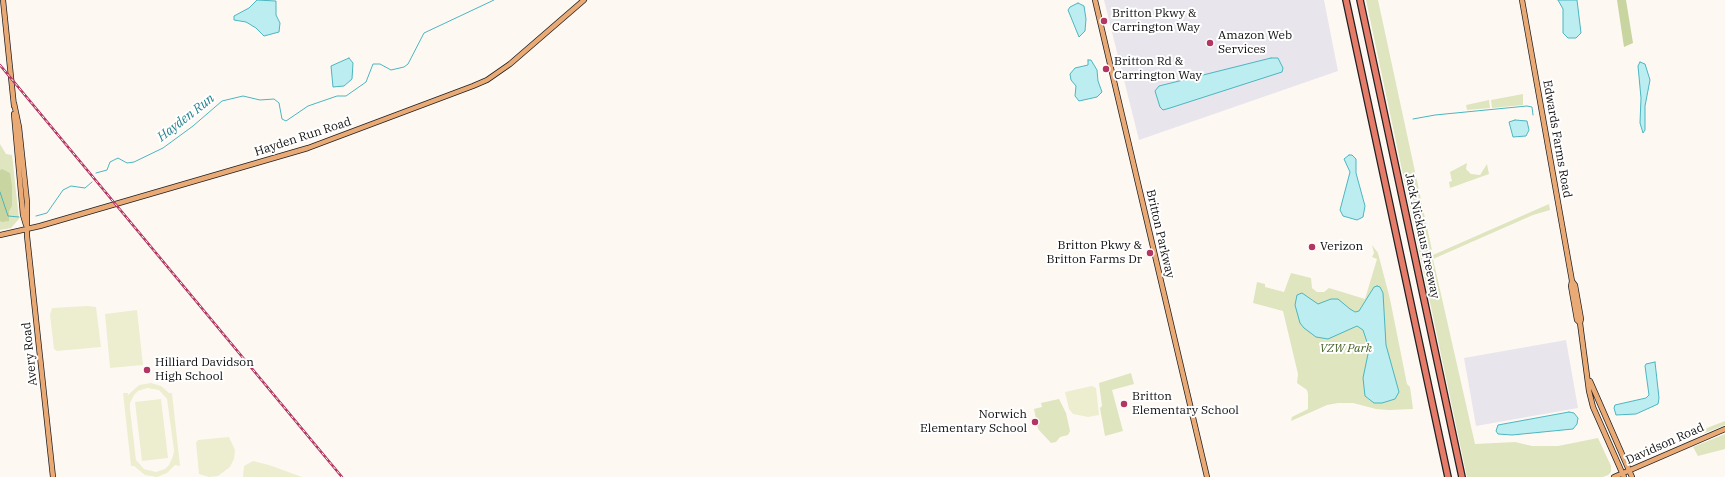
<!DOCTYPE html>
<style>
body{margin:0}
canvas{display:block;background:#fef8f3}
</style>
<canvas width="1725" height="477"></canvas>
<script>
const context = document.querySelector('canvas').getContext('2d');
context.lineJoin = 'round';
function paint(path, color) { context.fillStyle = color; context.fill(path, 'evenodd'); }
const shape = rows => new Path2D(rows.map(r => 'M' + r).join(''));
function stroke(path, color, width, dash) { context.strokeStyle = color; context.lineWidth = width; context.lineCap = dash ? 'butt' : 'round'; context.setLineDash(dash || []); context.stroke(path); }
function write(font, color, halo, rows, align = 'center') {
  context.font = font + ' "IBM Plex Serif",serif'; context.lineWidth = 4; context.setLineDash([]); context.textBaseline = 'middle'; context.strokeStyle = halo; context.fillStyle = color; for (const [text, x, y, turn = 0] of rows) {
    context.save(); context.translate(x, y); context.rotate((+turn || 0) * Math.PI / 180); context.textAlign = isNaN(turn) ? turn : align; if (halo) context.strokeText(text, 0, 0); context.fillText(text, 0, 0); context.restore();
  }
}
const industrial = shape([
 [1104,0,1324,0,1338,71,1139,140],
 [1566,340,1578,408,1476,426,1464,358]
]);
const green = shape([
 [1366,0,1378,0,1433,255,1549,204,1550,210,1533,215,1433,259,1475,444,1515,442,1532,446,1558,446,1598,438,1611,466,1611,472,1608,475,1603,477,1467,477],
 [1523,94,1523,105,1492,108,1491,100],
 [1489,100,1490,108,1467,110,1466,105],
 [0,144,6,154,12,155,19,219,11,228,0,230],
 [1467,163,1466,169,1471,174,1480,175,1487,164,1489,174,1450,188,1449,182,1452,181,1450,172],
 [1372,245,1378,253,1390,299,1407,384,1410,387,1413,409,1389,410,1376,409,1353,403,1338,403,1327,405,1291,421,1292,417,1308,409,1308,394,1307,390,1297,383,1298,374,1283,311,1253,303,1257,282,1265,284,1265,287,1284,292,1291,273,1311,278,1312,288,1317,292,1324,292,1329,288,1365,299,1377,259,1372,257,1374,253],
 [1131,373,1134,384,1112,390,1123,431,1105,436,1100,408,1102,406,1099,383],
 [1059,399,1066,413,1070,431,1068,435,1060,437,1056,442,1051,443,1038,429,1034,409,1042,407,1041,403],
 [1725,421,1725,425,1705,433,1700,433,1699,431],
 [1725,434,1725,449,1698,456,1693,447]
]);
const forest = shape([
 [1617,0,1626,0,1633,43,1624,47],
 [2,169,10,173,12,186,12,206,9,211,9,221,2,222,0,221,0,170]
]);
const pitch = shape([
 [87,306,96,307,101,347,57,351,54,349,50,315,52,308],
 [137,310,143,365,110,368,105,314],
 [151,383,161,386,169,393,172,393,180,466,175,465,167,473,157,477,145,475,134,466,131,466,123,393,128,393,128,395,139,385],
 [147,388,159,390,167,399,174,450,173,456,169,465,165,469,156,472,144,469,136,460,130,409,130,403,134,395,138,391],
 [1092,386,1096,388,1099,415,1088,417,1073,414,1069,409,1065,392],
 [161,399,168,458,142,461,135,402],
 [229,437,235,450,234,459,230,467,218,476,209,477,199,474,196,443,198,440],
 [253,461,269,465,302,477,243,477,244,466]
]);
const water = shape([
 [257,0,276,1,276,15,280,23,279,32,264,36,256,28,246,22,234,20,234,16,249,8,257,0],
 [1558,0,1577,0,1581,33,1576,38,1568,38,1563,33,1563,9,1558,0],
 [1078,3,1084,6,1086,19,1085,31,1079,37,1068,10,1070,7,1078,3],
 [349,58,353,63,352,79,344,86,333,87,331,66,349,58],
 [1271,58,1278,58,1283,68,1282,72,1170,108,1163,110,1160,107,1155,91,1159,86,1271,58],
 [1088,60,1091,60,1097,70,1098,81,1102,92,1097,97,1079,101,1075,96,1076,86,1071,80,1070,74,1075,68,1088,65,1088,60],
 [1640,62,1645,64,1650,80,1645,106,1645,130,1643,133,1640,123,1641,98,1638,66,1640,62],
 [1515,120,1527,121,1529,130,1526,136,1513,137,1509,122,1515,120],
 [1349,155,1352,155,1356,159,1356,173,1365,206,1363,217,1357,220,1343,216,1340,210,1350,172,1344,159,1349,155],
 [1377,286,1380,287,1383,293,1386,345,1399,392,1395,399,1382,403,1374,403,1365,396,1363,378,1368,354,1368,345,1363,330,1357,326,1328,339,1316,337,1304,328,1300,323,1295,305,1297,295,1302,293,1318,304,1331,299,1338,299,1350,309,1355,312,1359,311,1374,287,1377,286],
 [1655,362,1659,398,1658,404,1636,414,1616,415,1614,408,1615,405,1646,398,1649,395,1645,366,1646,364,1655,362],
 [1569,412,1574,413,1578,418,1577,424,1573,429,1512,435,1498,434,1496,431,1498,425,1569,412]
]);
const stream = shape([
 [1413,119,1435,115,1527,106,1532,107,1533,115],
 [96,173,107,170,110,162,118,158,127,163,134,162,163,148,193,126,222,101,243,96,260,100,274,99,279,103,282,119,286,121,308,106,337,96,346,96,366,82,373,64,380,64,391,70,404,67,408,64,424,33,494,0],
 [0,192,8,216,19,217],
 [36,216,47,213,63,190,71,186,85,188,92,182]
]);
const major = shape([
 [3,0,14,106],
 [1095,0,1207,477],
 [1522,0,1572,281,1571,286,1577,320,1580,323,1589,391,1593,407,1624,477],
 [14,103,19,127,27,202,27,236,53,477],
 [14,114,23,215,26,225],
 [0,235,40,226,308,148,473,86,487,80,510,64,584,0],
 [1572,281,1575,285,1581,319,1580,323],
 [1590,381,1632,477],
 [1614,477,1725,429]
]);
const highway = shape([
 [1346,0,1448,477],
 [1360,0,1462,477]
]);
const rail = shape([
 [0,65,342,477]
]);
const markers = [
 [1104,21,4,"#b23562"],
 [1210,43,4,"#b23562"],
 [1106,69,4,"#b23562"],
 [1312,247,4,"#b23562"],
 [1150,253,4,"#b23562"],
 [147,370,4,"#b23562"],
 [1124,404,4,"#b23562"],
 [1035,422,4,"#b23562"]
];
const poiNames = [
 ["Britton Pkwy &",1112,14],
 ["Carrington Way",1112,28],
 ["Amazon Web",1218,36],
 ["Services",1218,50],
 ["Britton Rd &",1114,62],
 ["Carrington Way",1114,76],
 ["Britton Pkwy &",1142,246,"right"],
 ["Britton Farms Dr",1142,260,"right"],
 ["Verizon",1320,247],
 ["Hilliard Davidson",155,363],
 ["High School",155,377],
 ["Britton",1132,397],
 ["Elementary School",1132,411],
 ["Norwich",1027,415,"right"],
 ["Elementary School",1027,429,"right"]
];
const streetNames = [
 ["Hayden Run Road",303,137,-18],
 ["Edwards Farms Road",1557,139,80],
 ["Britton Parkway",1160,234,77],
 ["Jack Nicklaus Freeway",1422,236,78],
 ["Avery Road",30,354,-96],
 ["Davidson Road",1665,444,-24]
];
const parkNames = [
 ["VZW Park",1346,349]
];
const waterNames = [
 ["Hayden Run",186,118,-38]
];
paint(industrial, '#e9e5ed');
paint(green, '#dfe5bf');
paint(forest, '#c8d5a0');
paint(pitch, '#edeed0');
paint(water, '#bcedf0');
stroke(water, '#4bb6c0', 1);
stroke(stream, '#4bb6c0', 1);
stroke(major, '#202020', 6);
stroke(highway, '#202020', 8);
stroke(major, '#eaaa76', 4.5);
stroke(highway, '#e57b69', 5.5);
stroke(rail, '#b23562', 2.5);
stroke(rail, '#fff', 1, [3]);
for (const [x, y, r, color] of markers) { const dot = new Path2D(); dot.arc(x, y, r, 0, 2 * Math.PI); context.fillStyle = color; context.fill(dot); stroke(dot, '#fff', 1.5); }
write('12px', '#0f0f0f', '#fff', poiNames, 'left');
write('12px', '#0f0f0f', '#fff', streetNames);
write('italic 12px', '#446126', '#fff', parkNames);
write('italic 13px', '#24818e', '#fff', waterNames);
</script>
